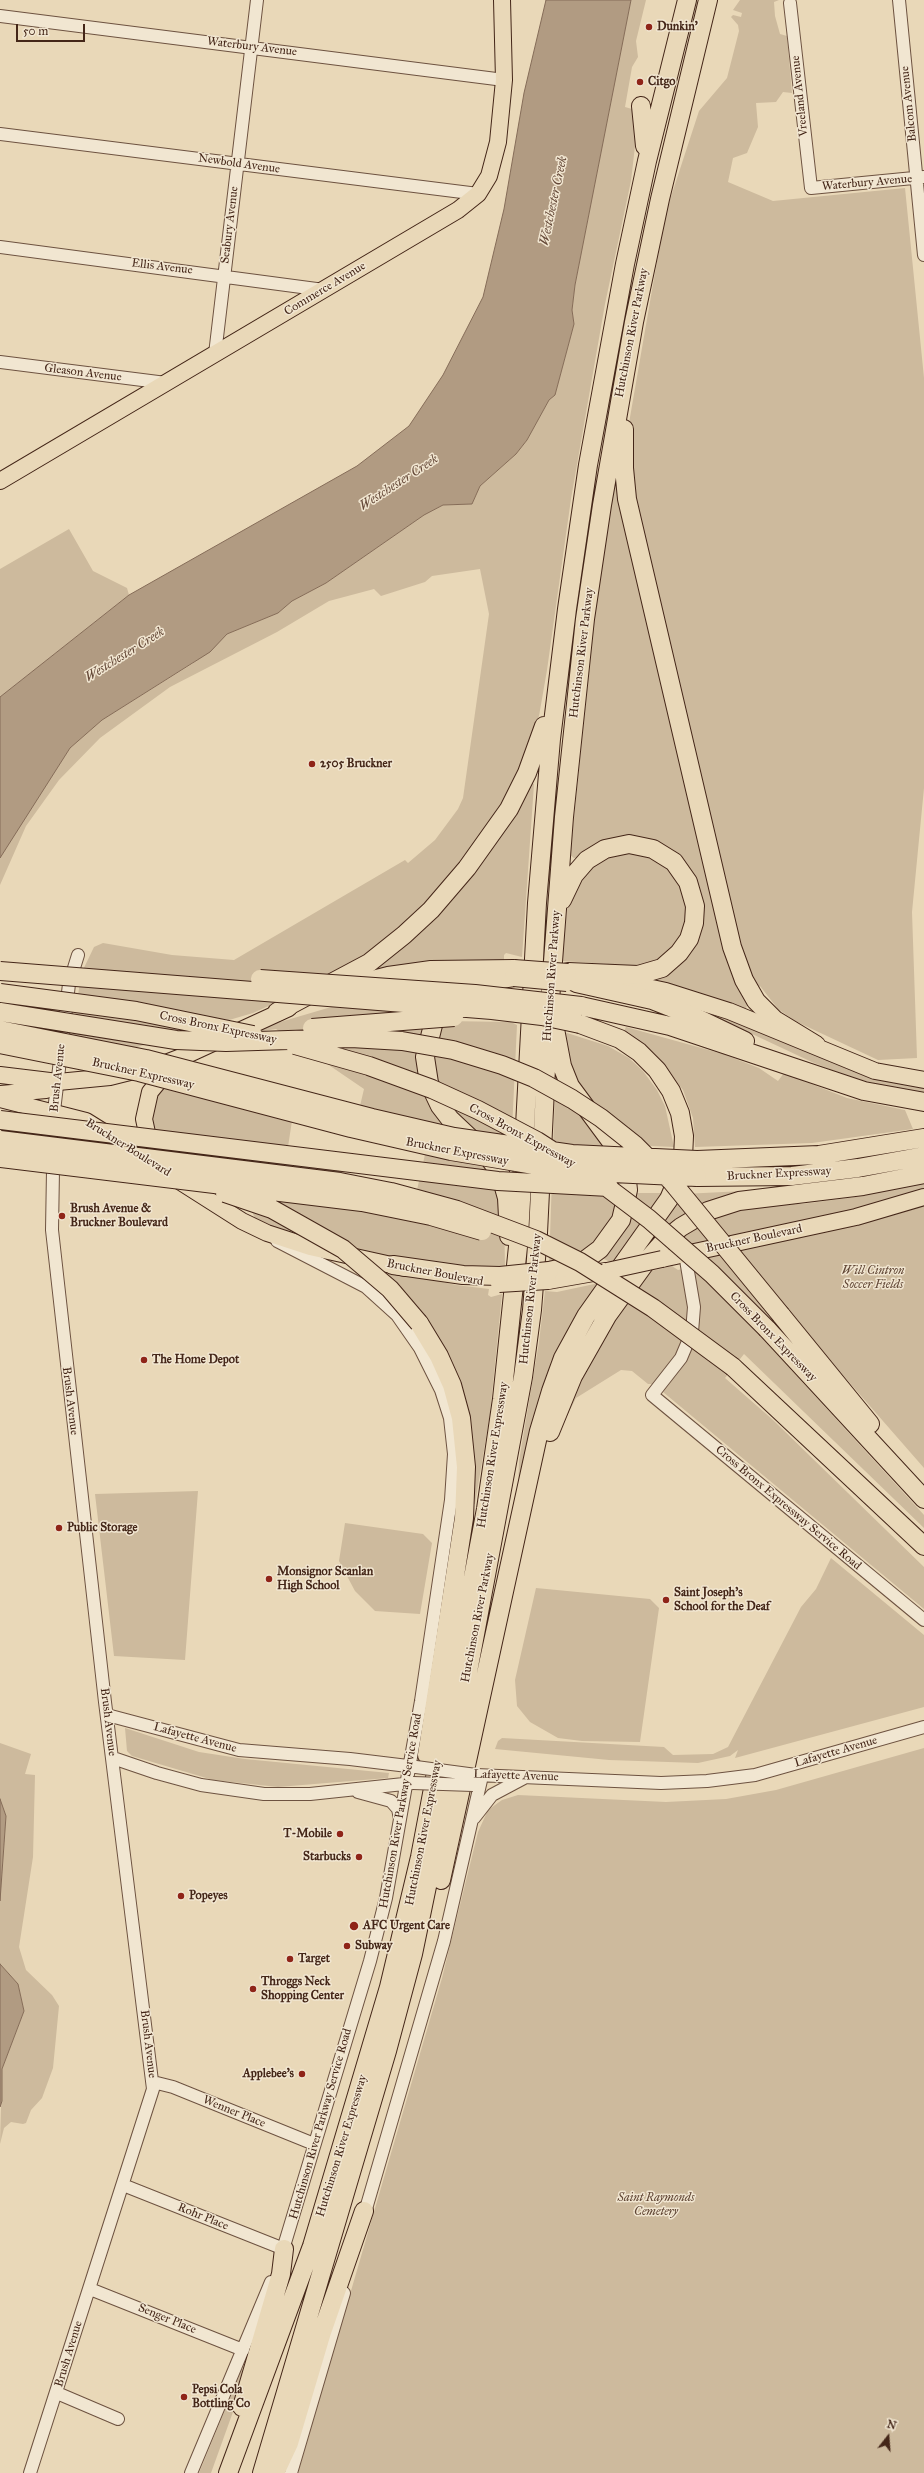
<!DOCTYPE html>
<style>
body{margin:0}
#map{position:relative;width:924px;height:2473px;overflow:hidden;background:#e9d8b8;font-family:"IM FELL Great Primer",serif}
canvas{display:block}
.north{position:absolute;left:868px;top:2417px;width:40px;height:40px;-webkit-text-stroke:3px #f1e6d1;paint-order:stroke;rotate:17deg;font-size:11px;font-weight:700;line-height:16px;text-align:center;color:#442618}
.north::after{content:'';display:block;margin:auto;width:14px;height:18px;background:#442618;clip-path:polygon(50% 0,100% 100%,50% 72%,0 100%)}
.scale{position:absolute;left:16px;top:24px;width:69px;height:18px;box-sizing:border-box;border:2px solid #442618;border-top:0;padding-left:5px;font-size:12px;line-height:14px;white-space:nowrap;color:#442618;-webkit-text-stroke:3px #f1e6d1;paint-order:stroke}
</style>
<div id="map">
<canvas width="924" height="2473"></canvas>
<div class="north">N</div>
<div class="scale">50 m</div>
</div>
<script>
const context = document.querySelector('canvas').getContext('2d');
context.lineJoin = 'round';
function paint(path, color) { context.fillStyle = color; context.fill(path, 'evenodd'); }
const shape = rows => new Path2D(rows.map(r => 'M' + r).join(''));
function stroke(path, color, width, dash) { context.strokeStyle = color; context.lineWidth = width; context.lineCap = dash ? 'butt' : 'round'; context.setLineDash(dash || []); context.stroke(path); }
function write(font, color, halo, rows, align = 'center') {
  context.font = font + ' "IM FELL Great Primer",serif'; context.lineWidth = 3; context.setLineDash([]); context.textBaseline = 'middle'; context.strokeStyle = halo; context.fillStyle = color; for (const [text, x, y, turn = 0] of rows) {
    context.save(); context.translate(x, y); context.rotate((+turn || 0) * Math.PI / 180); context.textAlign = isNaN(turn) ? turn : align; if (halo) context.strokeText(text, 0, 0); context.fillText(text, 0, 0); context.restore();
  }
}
const green = shape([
 [631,0,646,0,636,41,638,57,632,67,625,107,639,111,631,181,605,304,571,499,547,670,539,716,512,790,451,881,357,966,253,1013,134,1048,71,1046,81,974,94,947,103,943,172,955,234,960,405,860,408,863,435,840,458,809,463,798,489,614,480,569,432,576,425,582,381,596,374,589,329,601,277,632,170,687,100,738,59,780,26,826,0,885,0,858,8,844,70,748,102,720,192,664,227,634,278,613,292,601,326,583,424,515,443,505,472,504,480,486,516,454,527,440,549,400,555,395,574,324,572,310,575,285],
 [740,0,779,0,774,2,775,16,780,34,787,36,792,93,783,92,776,102,756,103,758,127,747,153,733,158,728,182,773,201,905,188,924,378,924,788,912,912,917,1058,878,1060,795,1021,778,1009,760,986,756,989,748,977,634,510,629,423,665,215,699,111,727,78,739,31,738,25,731,17,733,15,741,17,742,13,733,10],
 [619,450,748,1003,745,1011,645,981,699,925,665,849,574,858,570,855,601,555],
 [69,529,93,571,127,588,129,595,0,697,0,569],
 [529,781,534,784,522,957,506,953,504,955,504,961,424,963,367,973,384,963,424,927],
 [614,851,651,854,680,878,689,923,670,957,642,966,561,961,568,902,577,877],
 [663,998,709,1011,787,1040,862,1074,886,1081,924,1087,924,1093,902,1090,853,1078,814,1063,718,1018],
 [338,1005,426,1015,419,1042,424,1094,431,1107,483,1159,504,1208,505,1268,482,1269,412,1260,337,1248,284,1231,255,1218,252,1212,201,1189,164,1153,149,1120,161,1083,295,1101,284,1173,417,1190,428,1141,356,1123,364,1089,276,1029,236,1035],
 [444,1021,511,1022,517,1025,510,1172,506,1171,458,1119,439,1090,432,1057],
 [626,1027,723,1054,759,1068,778,1081,784,1073,847,1098,905,1110,913,1129,812,1143,695,1147,693,1118,683,1090,654,1053,624,1031],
 [564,1032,608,1046,629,1058,643,1071,657,1090,665,1106,674,1147,628,1145,573,1084],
 [556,1062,621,1171,619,1208,591,1249,549,1265],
 [924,1179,924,1191,903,1199,664,1252,684,1232,717,1215,768,1204,802,1204,863,1196],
 [744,1191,639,1256,683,1194],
 [636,1193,662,1193,612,1263,600,1257],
 [924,1201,924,1468,786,1310,760,1336,924,1515,924,1528,744,1354,725,1378,772,1419,924,1567,924,1609,663,1392,685,1363,696,1339,700,1307,693,1263,700,1257],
 [672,1266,678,1270,682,1269,689,1314,679,1353,654,1384,648,1384,632,1371,621,1370,576,1398,565,1420,563,1419,603,1336,647,1272],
 [377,1267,456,1285,489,1289,488,1295,491,1297,502,1294,490,1414,475,1504,472,1504,465,1404,364,1280],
 [599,1283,551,1361,518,1493,519,1461,539,1342,545,1291,557,1292],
 [198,1491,185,1660,114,1656,95,1494],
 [345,1523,423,1534,432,1543,420,1614,375,1611,355,1591,339,1561],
 [831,1558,924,1635,924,1707,735,1758,738,1750,730,1756,698,1763,609,1760,495,1749,498,1741,502,1738,664,1747,673,1755,713,1754,728,1747,801,1607,816,1589],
 [536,1588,650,1599,659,1608,640,1742,582,1741,558,1738,530,1722,517,1706,515,1680],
 [125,1728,199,1752,245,1759,389,1773,388,1778,278,1787,213,1780,132,1756,127,1751],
 [0,1743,31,1754,25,1774,35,1775,33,1857,19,1947,26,1970,52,1995,59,2006,53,2068,42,2098,31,2110,26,2123,23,2124,11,2122,4,2128,0,2144,2,2069,24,2011,18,1984,0,1964,0,1901,6,1816,0,1799],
 [924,1748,924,2473,298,2473,442,1978,478,1832,488,1810,502,1800,518,1795,666,1802,726,1799,776,1790],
 [242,2369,247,2373,211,2473,199,2473]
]);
const water = shape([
 [546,0,631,0,575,285,572,310,574,324,555,395,549,400,527,440,516,454,480,486,472,504,443,505,424,515,326,583,292,601,278,613,227,634,210,652,102,720,70,748,0,858,0,697,129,595,357,466,409,426,443,375,483,297,504,209,524,93,546,0],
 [0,1799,6,1816,0,1901,0,1799],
 [0,1964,18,1984,24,2011,2,2069,2,2101,0,2107,0,1964]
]);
const minor = shape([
 [899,0,924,255],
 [790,3,811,188,924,177],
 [0,16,504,80],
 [0,134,478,194],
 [0,247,324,290],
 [215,354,257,0],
 [0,362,166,383],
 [277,1241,366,1287,397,1315,420,1348,441,1390,450,1418,454,1454,451,1500,421,1701,386,1898,370,1961,281,2256],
 [685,1254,694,1307,692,1332,681,1358,652,1395,924,1620],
 [107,1715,239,1750,350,1759,416,1767],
 [113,1758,157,1773,201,1785,264,1794,310,1794,413,1783],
 [476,1775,661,1783,707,1781,755,1775,924,1727],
 [358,1792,391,1801,398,1809,400,1819],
 [474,1818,492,1795,524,1778],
 [153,2082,173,2087,314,2144],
 [123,2185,284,2249],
 [363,2219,444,1941,482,1776],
 [90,2289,243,2350],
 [57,2393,118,2419],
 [30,2473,153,2089,105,1702,52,1230,54,1111,69,984,78,955],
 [191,2473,271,2282],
 [291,2473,344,2293]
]);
const major = shape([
 [0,481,458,210,478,194,489,176,498,142,504,80,502,0],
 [615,980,666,991,729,1011,875,1071,924,1080],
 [353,984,388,975,431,969,514,968],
 [158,1066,189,1054,289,1008],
 [0,1075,58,1082,110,1077,134,1071],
 [0,1094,46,1090,53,1085],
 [0,1099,86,1121,147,1159],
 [165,1167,149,1142,144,1119,150,1092,169,1069],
 [176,1179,242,1221,267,1233,310,1247,405,1268],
 [662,1259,856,1217,924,1197],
 [548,1281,605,1271]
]);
const highway = shape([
 [641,106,645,146],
 [624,429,624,468,627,499,732,947,744,980,756,1001,775,1020,816,1045],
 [562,900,574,875,587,860,605,849,629,844,653,849,674,862,688,882,695,906,694,923,689,939,679,953,662,968,638,975,568,972],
 [576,983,652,1000,695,1017,745,1041],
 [401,986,481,976],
 [581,1006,670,1026,864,1091,924,1102],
 [277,1012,369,963,404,935,431,910,467,868,509,809,527,773,544,726],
 [697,1160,819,1155,924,1138],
 [697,1177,792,1176,858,1168,924,1156],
 [509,1236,507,1198,500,1173,484,1151,450,1119,440,1106,429,1083,425,1057,433,1025,442,1008,454,994,474,983,514,977],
 [393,1265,463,1275,500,1276],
 [549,1271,580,1264,600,1249,621,1220,628,1190,626,1171,621,1155,570,1086,562,1066,555,1029],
 [781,1315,870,1424],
 [419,1323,439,1356,452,1385,461,1418,466,1467,464,1518,427,1755],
 [767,1329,924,1499],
 [733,1367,924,1546],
 [550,1432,573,1376,607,1316,649,1258,666,1239,681,1227,708,1211,739,1201,863,1186,924,1174],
 [441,1880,539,1431,551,1391,563,1358,586,1316,669,1199,678,1178,683,1158,684,1136,680,1113,671,1091,657,1070,639,1052,620,1039,580,1024],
 [242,2407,281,2274,284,2249],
 [228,2473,312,2246,389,1987,420,1857,486,1509,502,1399,519,1237,537,903,551,739,567,609,588,465,625,264,647,161,687,0],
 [262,2473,387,2051,413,1954,437,1838,523,1377,532,1310,538,1233,548,1027,564,817,585,619,602,505,634,322,660,199,708,0],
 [275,2473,289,2443,322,2332,364,2211]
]);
const minorBridge = shape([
 [416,1767,476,1775],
 [413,1783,473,1785]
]);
const majorBridge = shape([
 [514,968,568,972],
 [607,1271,662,1259],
 [499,1284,548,1281]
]);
const highwayBridge = shape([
 [0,971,492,1010,542,1016,580,1024],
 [514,977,567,982],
 [260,979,475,994,581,1006],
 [0,993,136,1011,253,1035],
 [0,1012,176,1040,226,1042,351,1038,402,1041,453,1050,502,1065,534,1078,572,1099,601,1118,635,1145,672,1182,781,1315],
 [312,1028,454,1017],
 [0,1030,146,1059,372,1118,454,1137,572,1154,697,1160],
 [0,1044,139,1072,351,1128,451,1151,570,1171,697,1177],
 [295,1045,369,1066,432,1089,478,1110,537,1141,596,1179,649,1219,712,1274,767,1329],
 [0,1120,498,1181,609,1187],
 [0,1140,340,1182,391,1192,457,1210,536,1240,580,1262,653,1308,733,1367],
 [0,1158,362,1202,431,1216,482,1231],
 [225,1193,272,1209,343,1249,390,1289,419,1323],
 [500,1276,549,1271]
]);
const markers = [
 [649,27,4,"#8f2418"],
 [640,82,4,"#8f2418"],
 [312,764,4,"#8f2418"],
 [62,1216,4,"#8f2418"],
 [144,1360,4,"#8f2418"],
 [59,1528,4,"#8f2418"],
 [269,1579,4,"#8f2418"],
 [666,1600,4,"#8f2418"],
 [340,1834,4,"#8f2418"],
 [359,1857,4,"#8f2418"],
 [181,1896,4,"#8f2418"],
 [354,1926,5,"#8f2418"],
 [347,1946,4,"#8f2418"],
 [290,1959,4,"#8f2418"],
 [253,1989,4,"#8f2418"],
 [302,2074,4,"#8f2418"],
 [184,2397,4,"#8f2418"]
];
const poiNames = [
 ["Dunkin'",657,27],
 ["Citgo",648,82],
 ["2505 Bruckner",320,764],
 ["Brush Avenue &",70,1209],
 ["Bruckner Boulevard",70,1223],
 ["The Home Depot",152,1360],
 ["Public Storage",67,1528],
 ["Monsignor Scanlan",277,1572],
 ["High School",277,1586],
 ["Saint Joseph's",674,1593],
 ["School for the Deaf",674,1607],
 ["T-Mobile",332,1834,"right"],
 ["Starbucks",351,1857,"right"],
 ["Popeyes",189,1896],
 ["AFC Urgent Care",363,1926],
 ["Subway",355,1946],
 ["Target",298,1959],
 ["Throggs Neck",261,1982],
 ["Shopping Center",261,1996],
 ["Applebee's",294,2074,"right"],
 ["Pepsi Cola",192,2390],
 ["Bottling Co",192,2404]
];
const streetNames = [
 ["Waterbury Avenue",252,47,7],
 ["Vreeland Avenue",800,96,-96],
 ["Balcom Avenue",909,104,-96],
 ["Newbold Avenue",239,164,8],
 ["Waterbury Avenue",867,183,-5],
 ["Seabury Avenue",230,225,-83],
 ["Ellis Avenue",162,267,7],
 ["Commerce Avenue",325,289,-31],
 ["Hutchinson River Parkway",632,333,-79],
 ["Gleason Avenue",83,373,7],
 ["Hutchinson River Parkway",582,653,-83],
 ["Hutchinson River Parkway",552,976,-86],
 ["Cross Bronx Expressway",218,1028,12],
 ["Bruckner Expressway",143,1074,13],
 ["Brush Avenue",58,1078,-84],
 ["Cross Bronx Expressway",522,1136,29],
 ["Bruckner Boulevard",128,1148,32],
 ["Bruckner Expressway",457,1152,11],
 ["Bruckner Expressway",779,1174,-3],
 ["Bruckner Boulevard",754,1239,-12],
 ["Bruckner Boulevard",435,1273,11],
 ["Hutchinson River Parkway",531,1299,-84],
 ["Cross Bronx Expressway",773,1337,46],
 ["Brush Avenue",70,1401,83],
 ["Hutchinson River Expressway",493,1455,-81],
 ["Cross Bronx Expressway Service Road",788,1508,40],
 ["Hutchinson River Parkway",478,1618,-79],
 ["Brush Avenue",108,1722,83],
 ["Lafayette Avenue",195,1738,15],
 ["Lafayette Avenue",836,1752,-16],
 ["Lafayette Avenue",516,1776,2],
 ["Hutchinson River Parkway Service Road",401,1811,-80],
 ["Hutchinson River Expressway",424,1833,-79],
 ["Brush Avenue",148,2044,83],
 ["Wenner Place",234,2112,22],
 ["Hutchinson River Parkway Service Road",321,2124,-74],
 ["Hutchinson River Expressway",342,2146,-73],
 ["Rohr Place",203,2217,22],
 ["Senger Place",167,2319,22],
 ["Brush Avenue",69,2354,-73]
];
const parkNames = [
 ["Will Cintron",873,1271],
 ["Soccer Fields",873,1285],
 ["Saint Raymonds",656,2198],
 ["Cemetery",656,2212]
];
const waterNames = [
 ["Westchester Creek",554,201,-78],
 ["Westchester Creek",399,483,-33],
 ["Westchester Creek",125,655,-32]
];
paint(green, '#cdba9d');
paint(water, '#b19b82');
stroke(water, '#856c58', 1);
stroke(minor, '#6d5240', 14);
stroke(major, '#442618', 18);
stroke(highway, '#442618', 20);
stroke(minor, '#f1e6d1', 12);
stroke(major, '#e9d8b8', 16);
stroke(highway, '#e9d8b8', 18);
stroke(minorBridge, '#6d5240', 14, []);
stroke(majorBridge, '#442618', 18, []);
stroke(highwayBridge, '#442618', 20, []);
stroke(minorBridge, '#f1e6d1', 12);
stroke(majorBridge, '#e9d8b8', 16);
stroke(highwayBridge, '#e9d8b8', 18);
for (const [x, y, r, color] of markers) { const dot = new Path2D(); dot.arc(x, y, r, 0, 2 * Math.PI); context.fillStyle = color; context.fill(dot); stroke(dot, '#f1e6d1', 1.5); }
write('bold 12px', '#442618', '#f1e6d1', poiNames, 'left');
write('12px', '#442618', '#f1e6d1', streetNames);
write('italic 12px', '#5f4433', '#f1e6d1', parkNames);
write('italic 13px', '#654938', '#f1e6d1', waterNames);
</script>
